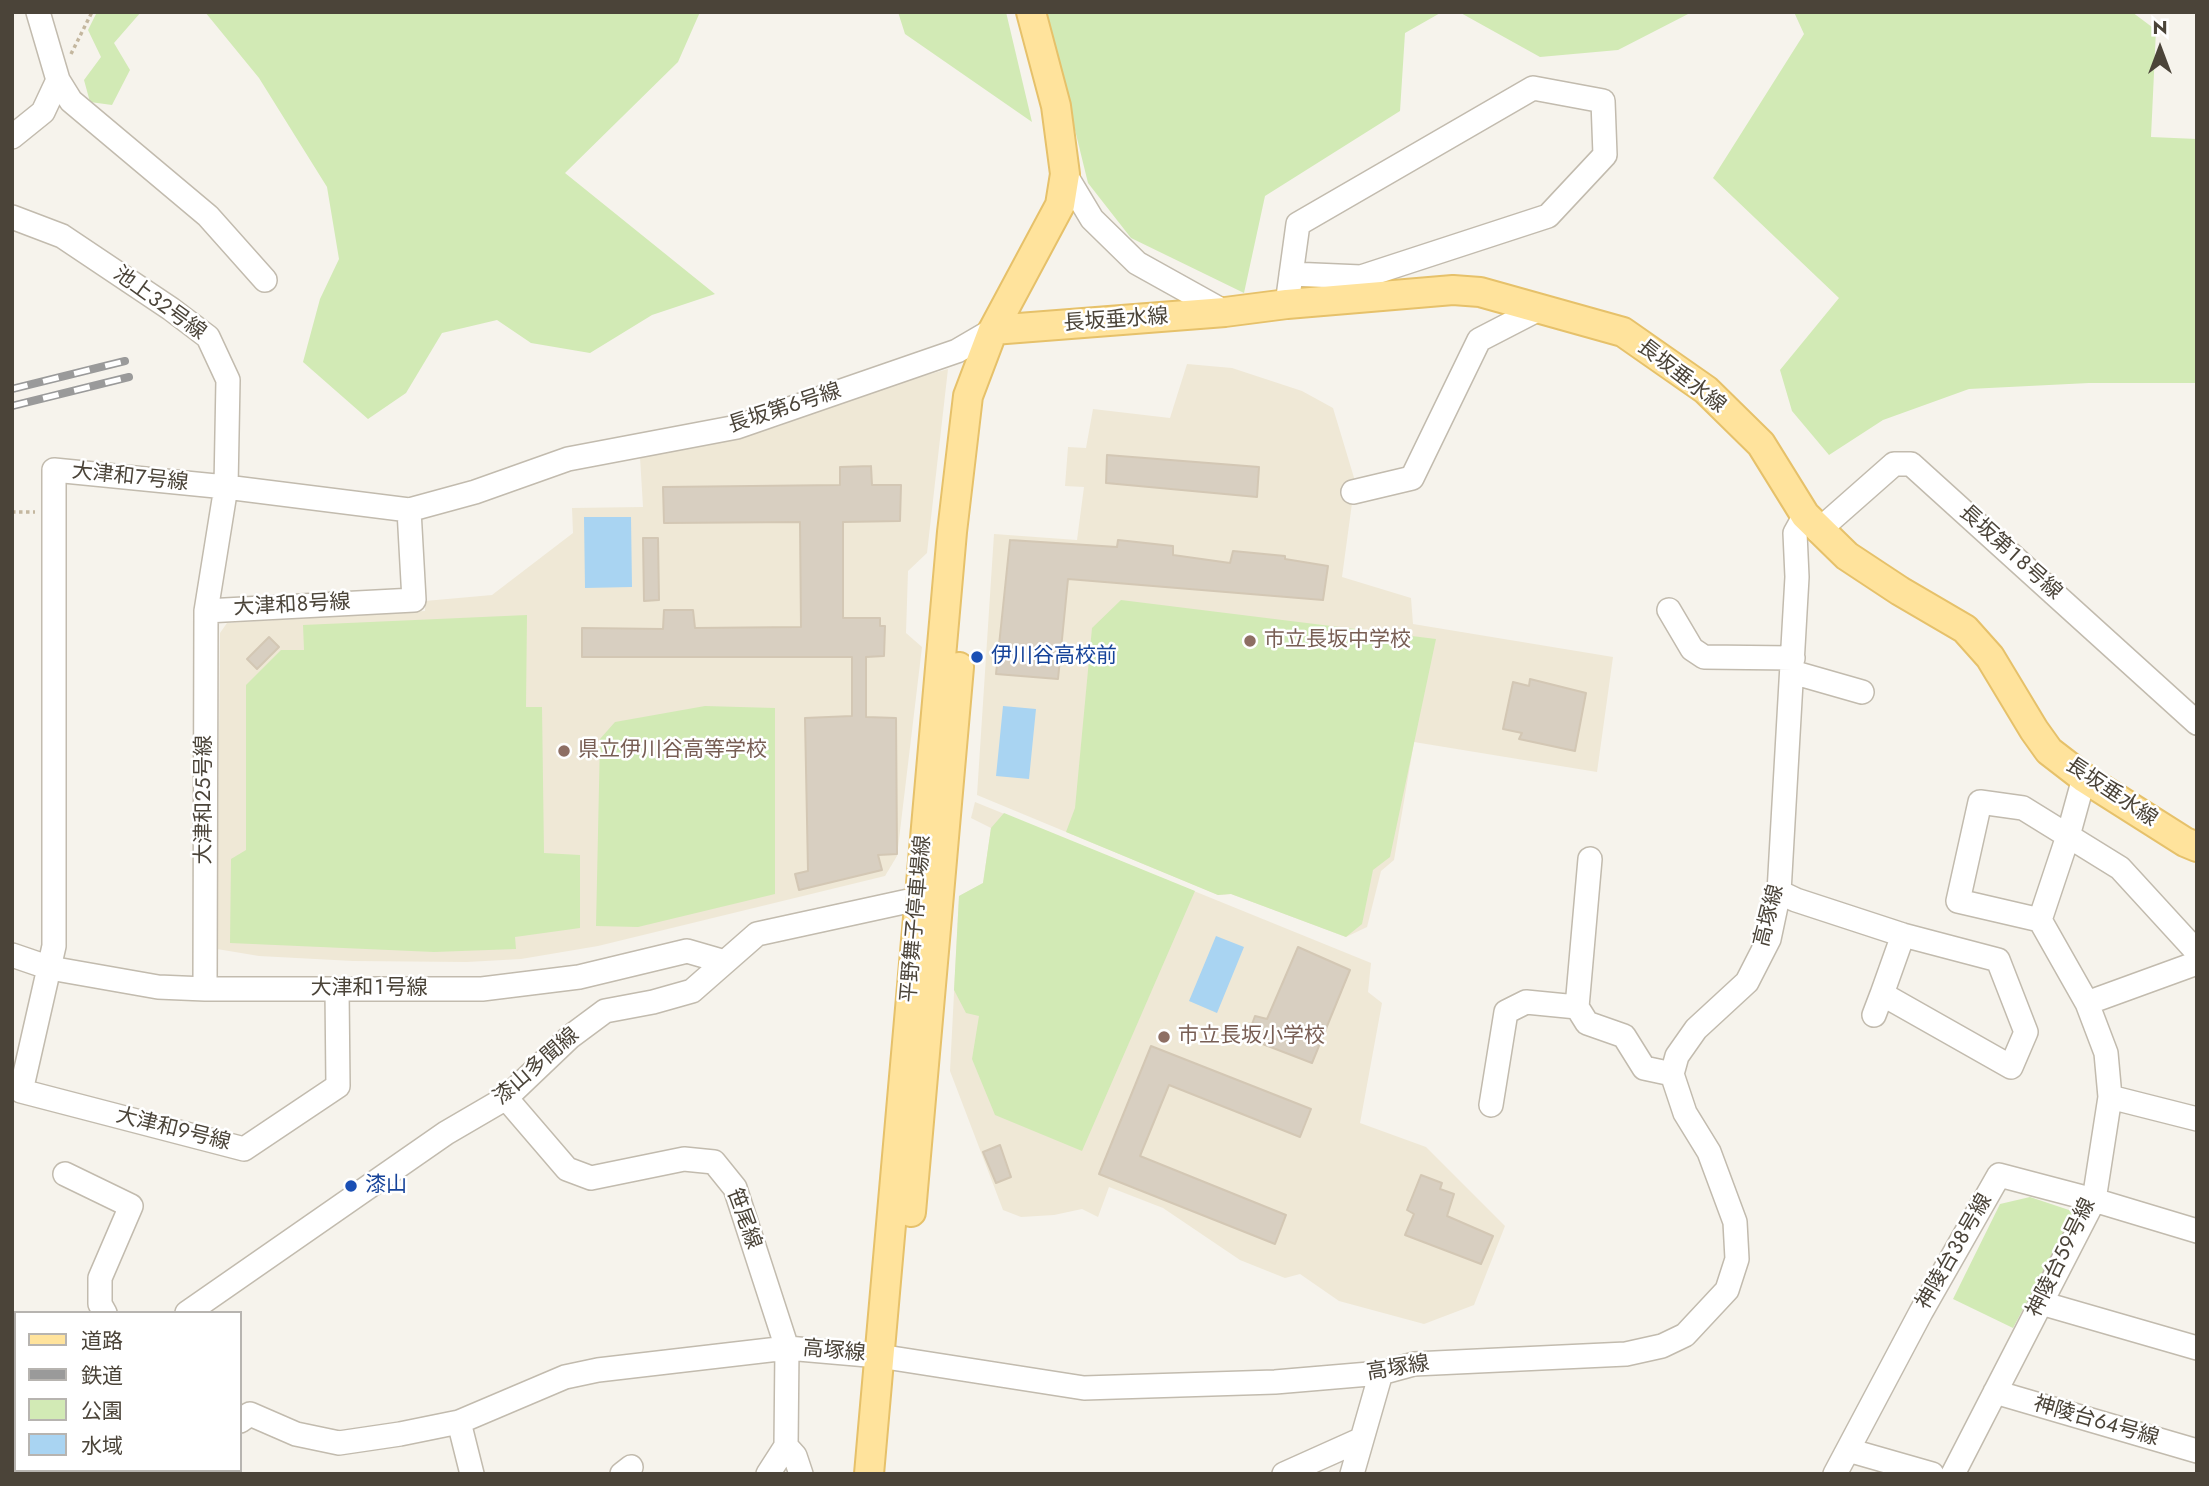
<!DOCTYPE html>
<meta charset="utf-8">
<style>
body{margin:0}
#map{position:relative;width:2209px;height:1486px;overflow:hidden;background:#f6f3ec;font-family:Jost,"Noto Sans JP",sans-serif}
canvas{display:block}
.frame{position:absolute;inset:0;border:14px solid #4b4439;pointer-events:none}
.legend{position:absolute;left:14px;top:1311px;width:228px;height:161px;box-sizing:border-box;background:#fff;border:2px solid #b7b4b0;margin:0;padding:9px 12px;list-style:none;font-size:21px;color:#4b4439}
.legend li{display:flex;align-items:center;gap:14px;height:35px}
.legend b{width:35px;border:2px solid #b7b4b0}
.north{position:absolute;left:2125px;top:14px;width:70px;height:70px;-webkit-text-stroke:5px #fff;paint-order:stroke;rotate:0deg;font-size:19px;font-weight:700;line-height:28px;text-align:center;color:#4b4439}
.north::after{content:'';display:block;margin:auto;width:24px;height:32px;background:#4b4439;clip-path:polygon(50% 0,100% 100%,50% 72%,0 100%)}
</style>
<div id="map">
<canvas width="2209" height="1486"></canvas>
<div class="frame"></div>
<ul class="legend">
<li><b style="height:9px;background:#ffe39c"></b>道路</li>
<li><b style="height:9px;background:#9a9a9a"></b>鉄道</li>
<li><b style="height:19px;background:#d2eab5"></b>公園</li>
<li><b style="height:19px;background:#a9d4f2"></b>水域</li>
</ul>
<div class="north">N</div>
</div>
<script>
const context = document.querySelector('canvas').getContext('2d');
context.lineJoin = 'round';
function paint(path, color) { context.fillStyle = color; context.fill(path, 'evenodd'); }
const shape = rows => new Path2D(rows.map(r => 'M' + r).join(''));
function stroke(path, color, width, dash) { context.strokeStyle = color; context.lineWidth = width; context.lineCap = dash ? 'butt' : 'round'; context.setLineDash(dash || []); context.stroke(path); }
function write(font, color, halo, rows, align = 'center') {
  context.font = font + ' Jost,"Noto Sans JP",sans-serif'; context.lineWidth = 5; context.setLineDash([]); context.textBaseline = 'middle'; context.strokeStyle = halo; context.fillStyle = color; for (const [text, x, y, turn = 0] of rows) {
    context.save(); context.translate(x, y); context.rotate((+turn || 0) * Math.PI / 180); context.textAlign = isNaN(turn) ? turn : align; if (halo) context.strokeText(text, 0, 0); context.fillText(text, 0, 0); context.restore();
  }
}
const education = shape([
 [1187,364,1232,368,1302,391,1333,408,1355,481,1342,577,1411,598,1413,624,1613,657,1597,772,1414,742,1394,860,1381,871,1367,927,1346,937,1231,894,1218,895,977,795,994,534,1077,540,1084,487,1065,486,1068,447,1086,448,1093,409,1170,418],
 [948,369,927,553,908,571,906,633,922,647,897,856,885,876,598,946,521,959,467,962,353,961,259,956,217,949,220,633,227,623,425,611,425,601,492,595,573,533,572,508,643,507,640,457,694,447,777,427,862,393],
 [975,802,1371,963,1368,992,1382,1003,1360,1123,1426,1147,1505,1226,1474,1305,1424,1324,1339,1301,1300,1274,1285,1278,1240,1260,1163,1208,1109,1187,1098,1217,1082,1209,1054,1215,1021,1217,1003,1210,950,1071,959,896,983,883,991,828,971,818]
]);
const green = shape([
 [97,12,141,12,114,43,130,70,112,105,90,102,84,80,101,57,88,30],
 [205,12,700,12,678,62,565,173,715,294,652,315,590,353,531,343,497,320,442,333,406,393,368,419,303,362,320,299,339,259,327,187,259,78],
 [898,12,1006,12,1032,122,905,34],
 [1046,12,1442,12,1405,33,1400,111,1265,196,1244,293,1131,238,1088,183],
 [1459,12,1692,12,1618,50,1540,57],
 [1794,12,2132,12,2156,30,2151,137,2197,139,2197,383,2089,383,1969,389,1883,420,1829,455,1792,411,1780,370,1839,298,1713,178,1804,34],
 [1121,600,1436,639,1390,857,1373,870,1362,924,1346,937,1231,894,1218,895,1066,832,1075,808,1092,628],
 [527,615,526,707,542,707,544,853,580,855,580,928,515,937,516,949,434,952,230,943,231,859,246,850,246,685,281,650,304,650,303,625],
 [705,706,775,708,775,894,638,927,596,926,600,739,615,722],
 [1004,813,1195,891,1082,1151,995,1115,972,1059,979,1016,966,1013,954,990,959,896,983,883,991,828],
 [2030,1197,2075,1212,2013,1328,1953,1299,2000,1204]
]);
const water = shape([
 [584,517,631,517,632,587,585,588],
 [1003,706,1036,709,1029,779,996,776],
 [1216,936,1244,947,1217,1013,1189,1001]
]);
const building = shape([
 [1107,455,1259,467,1257,497,1106,483,1107,455],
 [871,466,872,485,901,485,900,521,843,522,843,618,880,618,880,626,885,626,884,656,866,657,866,717,896,718,897,854,878,855,882,870,799,890,795,874,808,871,805,718,852,716,852,657,582,657,582,628,663,629,664,610,693,610,695,628,801,627,800,522,664,523,663,487,840,485,840,467,871,466],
 [643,538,658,538,659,600,644,601,643,538],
 [1010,540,1117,547,1118,540,1173,546,1173,555,1230,563,1233,551,1285,556,1285,559,1328,566,1323,600,1068,579,1058,679,996,674,1010,540],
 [269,637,279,647,257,669,247,659,269,637],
 [1530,679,1586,693,1575,751,1519,739,1522,733,1503,729,1513,682,1529,686,1530,679],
 [1298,947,1350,970,1312,1063,1247,1038,1255,1016,1267,1019,1298,947],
 [1151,1046,1311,1109,1300,1137,1169,1085,1140,1156,1286,1215,1275,1244,1099,1174,1151,1046],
 [1000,1145,1011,1177,996,1183,983,1152,1000,1145],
 [1421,1175,1442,1183,1440,1189,1454,1194,1447,1216,1493,1236,1481,1264,1405,1235,1414,1214,1407,1210,1421,1175]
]);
const path = shape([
 [71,54,92,12],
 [12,512,35,512]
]);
const minor = shape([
 [58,80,71,101,208,216,265,280],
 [12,137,43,112,58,80,38,12],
 [1065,174,1092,219,1137,263,1225,312],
 [12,217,62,236,171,309,208,337,228,380,226,487,206,611,414,600,409,510],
 [1287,304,1298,224,1533,88,1603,101,1605,155,1548,216,1361,277,1291,274],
 [1353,492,1412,478,1479,340,1539,309],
 [1818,531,1894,464,1911,464,2197,723],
 [1669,610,1692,649,1704,657,1793,658],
 [1792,672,1862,692],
 [1779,892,1796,900,1903,935,1998,960,2026,1032,2011,1067,1882,994,1903,935],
 [2040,920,1958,901,1980,802,2023,808,2120,868,2197,952],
 [12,955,50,968,158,987,205,989,482,989,579,977,687,951,725,962],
 [205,989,206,611],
 [337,989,338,1086,244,1149,21,1091,54,946,54,470,226,487,409,510,475,492,568,459,737,427,957,351,993,330],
 [2087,1003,2197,963],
 [1577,1007,1590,859],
 [1874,1015,1882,994],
 [2110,1097,2197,1119],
 [506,1098,567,1169,591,1178,684,1159,714,1162,735,1188,787,1348,786,1446,768,1474],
 [1491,1105,1506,1012,1526,1002,1577,1007,1587,1023,1624,1036,1644,1068,1672,1074],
 [65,1174,131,1206,100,1278,100,1304,105,1313],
 [2041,1303,2197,1348],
 [187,1313,446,1133,506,1098,570,1037,605,1011,653,1002,692,991,757,934,936,895],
 [1995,1392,2197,1451],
 [240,1421,250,1414,296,1434,339,1443,400,1434,459,1422,565,1377,598,1370,787,1348,879,1356,1084,1388,1275,1382,1381,1373,1414,1364,1626,1354,1662,1346,1685,1335,1727,1290,1737,1259,1735,1222,1709,1152,1685,1113,1672,1074,1677,1056,1696,1029,1747,982,1769,939,1779,892,1797,577,1795,533,1805,515],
 [459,1422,472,1474],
 [12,1428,16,1426],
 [786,1446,795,1456,801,1474],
 [1848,1450,1932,1474],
 [144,1474,154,1470],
 [622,1474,631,1467],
 [1284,1474,1362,1439],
 [1352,1474,1381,1373],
 [1835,1474,1921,1312,1999,1175,2094,1200,2197,1231],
 [1953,1474,2094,1200,2110,1097,2106,1053,2087,1003,2040,920,2068,836,2084,778]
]);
const major = shape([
 [993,330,1225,312,1287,304,1453,290,1480,292,1623,332,1706,390,1761,444,1805,515,1847,556,1900,591,1965,629,1990,657,2034,730,2049,751,2084,778,2185,842,2197,847],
 [911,1212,959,667],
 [869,1474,952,532,968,396,993,330,1060,205,1065,174,1056,106,1031,12]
]);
const rail = shape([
 [12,389,125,361],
 [12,406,129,377]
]);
const markers = [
 [1250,641,7,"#8d6e63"],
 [977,657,7,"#1a4fb4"],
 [564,751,7,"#8d6e63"],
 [1164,1037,7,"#8d6e63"],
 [351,1186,7,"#1a4fb4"]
];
const streetNames = [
 ["池上３２号線",159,304,36],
 ["長坂垂水線",1116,321,-4],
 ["長坂垂水線",1681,377,38],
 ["長坂第６号線",785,409,-18],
 ["大津和７号線",130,478,6],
 ["長坂第１８号線",2010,553,42],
 ["大津和８号線",292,606,-3],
 ["長坂垂水線",2111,793,34],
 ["大津和２５号線",205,800,-90],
 ["高塚線",1770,916,-76],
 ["平野舞子停車場線",917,919,-85],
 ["大津和１号線",369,989],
 ["漆山多聞線",537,1067,-41],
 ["大津和９号線",173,1130,14],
 ["笹尾線",743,1219,70],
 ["神陵台３８号線",1955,1252,-60],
 ["神陵台５９号線",2062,1258,-64],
 ["高塚線",834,1352,5],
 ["高塚線",1398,1369,-9],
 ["神陵台６４号線",2096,1422,16]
];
const educationNames = [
 ["市立長坂中学校",1264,641],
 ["県立伊川谷高等学校",578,751],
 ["市立長坂小学校",1178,1037]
];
const transitNames = [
 ["伊川谷高校前",991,657],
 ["漆山",365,1186]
];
paint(education, '#efe8d6');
paint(green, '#d2eab5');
paint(water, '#a9d4f2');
paint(building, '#d8cfc1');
stroke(building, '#d3c7b4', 2);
stroke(minor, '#c2bbae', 26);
stroke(major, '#e6c16a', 32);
stroke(path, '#c4b79f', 3.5, [3.5, 3.5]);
stroke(minor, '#fff', 23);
stroke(major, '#ffe39c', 28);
stroke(rail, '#9a9a9a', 8);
stroke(rail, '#fff', 5, [16]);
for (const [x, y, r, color] of markers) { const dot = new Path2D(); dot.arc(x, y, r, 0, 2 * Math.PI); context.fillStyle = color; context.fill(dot); stroke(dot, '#fff', 2.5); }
write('21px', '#4b4439', '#fff', streetNames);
write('21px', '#785e54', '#fff', educationNames, 'left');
write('21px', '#164399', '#fff', transitNames, 'left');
</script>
